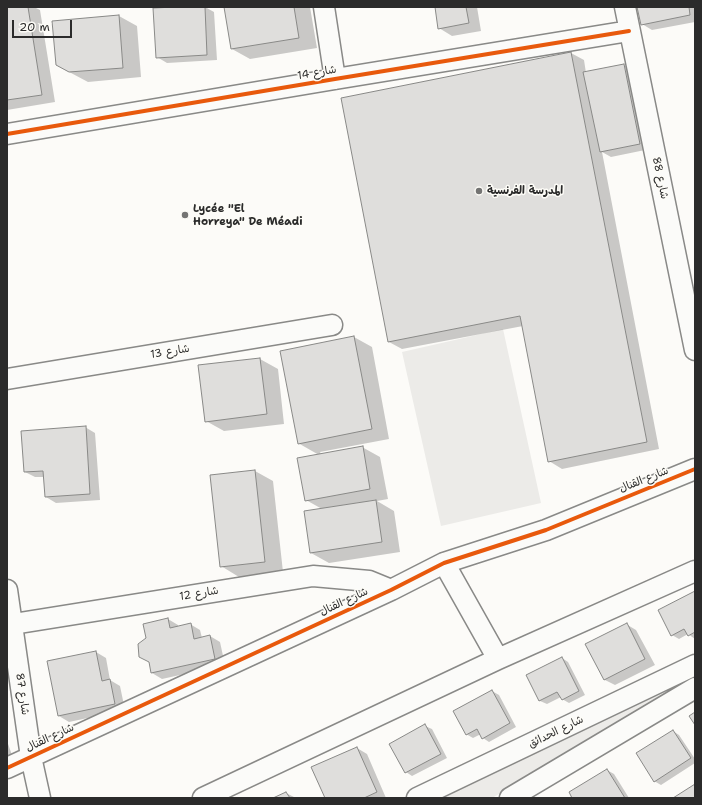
<!DOCTYPE html>
<meta charset="utf-8">
<style>
body{margin:0}
#map{position:relative;width:702px;height:805px;overflow:hidden;background:#fcfbf8;font-family:"Shantell Sans",sans-serif}
canvas{display:block}
.frame{position:absolute;inset:0;border:8px solid #2b2b2b;pointer-events:none}
.scale{position:absolute;left:12px;top:20px;width:60px;height:18px;box-sizing:border-box;border:2px solid #2b2b2b;border-top:0;padding-left:5px;font-size:12px;line-height:14px;white-space:nowrap;color:#2b2b2b;-webkit-text-stroke:3px #fdfcf7;paint-order:stroke}
</style>
<div id="map">
<canvas width="702" height="805"></canvas>
<div class="frame"></div>
<div class="scale">20 m</div>
</div>
<script>
const context = document.querySelector('canvas').getContext('2d');
context.lineJoin = 'round';
function paint(path, color) { context.fillStyle = color; context.fill(path, 'evenodd'); }
const shape = rows => new Path2D(rows.map(r => 'M' + r).join(''));
function stroke(path, color, width, dash) { context.strokeStyle = color; context.lineWidth = width; context.lineCap = dash ? 'butt' : 'round'; context.setLineDash(dash || []); context.stroke(path); }
function write(font, color, halo, rows, align = 'center') {
  context.font = font + ' "Shantell Sans","Playpen Sans Arabic",sans-serif'; context.lineWidth = 3; context.setLineDash([]); context.textBaseline = 'middle'; context.strokeStyle = halo; context.fillStyle = color; for (const [text, x, y, turn = 0] of rows) {
    context.save(); context.translate(x, y); context.rotate((+turn || 0) * Math.PI / 180); context.textAlign = isNaN(turn) ? turn : align; if (halo) context.strokeText(text, 0, 0); context.fillText(text, 0, 0); context.restore();
  }
}
const green = shape([
 [503,329,541,503,441,526,402,352],
 [695,677,695,678,597,739,492,798,438,798]
]);
const shadow = shape([
 [7,7,34,7,40,10,55,102,7,110],
 [195,7,205,7,214,12,217,60,167,63,157,57],
 [225,7,310,7,317,48,250,59,232,49],
 [436,7,477,7,481,31,452,36,439,28],
 [638,7,695,7,695,22,652,30,642,24],
 [119,16,137,26,141,77,88,82,56,65],
 [571,53,584,60,586,73,624,65,634,71,650,149,611,157,602,152,659,449,562,469,549,461,523,326,402,349,389,342],
 [354,337,372,347,389,439,320,452,321,454,362,447,380,457,388,499,377,501,394,511,400,552,329,563,311,553,322,509,306,500,319,455,298,443],
 [260,359,278,369,284,424,224,431,206,421],
 [85,427,95,433,100,500,56,503,46,497,44,477,35,477,25,472],
 [255,471,273,481,283,572,239,577,221,566,211,476],
 [695,592,695,639,688,634,679,639,672,635],
 [168,619,178,625,178,627,190,624,200,630,202,638,210,636,220,642,225,665,162,679,152,673],
 [626,624,636,630,655,665,615,685,605,680,586,645],
 [96,652,106,658,110,680,120,686,125,710,69,722,59,716],
 [562,658,568,662,585,695,569,703,562,699,561,697,547,704,540,701,527,676],
 [492,691,499,695,516,727,489,742,483,738,481,734,473,738,466,734],
 [425,726,432,729,447,758,412,776,406,772],
 [673,731,679,735,695,759,695,763,661,785,654,781],
 [7,741,12,755,7,757],
 [357,748,367,754,386,798,326,798],
 [607,770,614,774,629,798,573,798],
 [286,793,296,798,276,798]
]);
const building = shape([
 [7,7,28,7,42,95,7,100,7,7],
 [176,7,205,7,207,55,156,58,153,8,176,7],
 [224,7,294,7,299,38,231,49,224,7],
 [435,7,466,7,469,23,438,29,435,7],
 [637,7,689,7,690,15,641,25,637,7],
 [119,15,123,68,69,72,56,65,52,21,119,15],
 [571,52,647,442,548,462,520,316,388,342,341,98,571,52],
 [624,64,640,144,600,152,583,72,624,64],
 [354,336,372,429,298,444,280,351,354,336],
 [260,358,267,414,205,422,198,365,260,358],
 [86,426,90,494,45,497,43,471,24,472,21,431,86,426],
 [363,446,370,489,305,501,297,458,363,446],
 [255,470,265,562,220,567,210,475,255,470],
 [376,500,382,542,310,553,304,511,376,500],
 [695,591,695,632,688,636,684,629,671,636,658,610,695,591],
 [168,618,170,628,191,623,194,639,210,635,215,659,151,673,149,662,139,657,138,644,146,638,143,624,168,618],
 [627,623,645,659,604,680,585,644,627,623],
 [96,651,102,681,110,679,115,704,58,716,47,661,96,651],
 [562,657,579,691,562,700,557,692,539,701,526,675,562,657],
 [492,690,510,723,482,739,477,729,466,735,453,711,492,690],
 [695,712,695,725,689,716,695,712],
 [425,724,441,754,405,773,389,744,425,724],
 [673,730,691,758,654,782,636,753,673,730],
 [357,747,377,792,364,798,325,798,311,767,357,747],
 [607,769,625,798,572,798,569,792,607,769],
 [695,784,695,798,673,798,695,784],
 [286,792,290,798,273,798,286,792]
]);
const minor = shape([
 [324,7,335,79],
 [625,7,695,350],
 [7,134,335,79,629,31],
 [7,379,332,325],
 [444,563,498,659],
 [7,590,31,757,40,798],
 [7,625,313,576,369,581,391,590],
 [7,768,391,590,444,563,546,530,695,469],
 [203,798,498,659,695,571],
 [417,798,695,665],
 [510,798,695,688]
]);
const cycleway = shape([
 [7,134,335,79,629,31],
 [7,768,391,590,444,563,546,530,695,469]
]);
const markers = [
 [479,191,4,"#747473"],
 [185,215,4,"#747473"]
];
const streetNames = [
 ["شارع 14",317,73,-10],
 ["شارع 88",660,178,78],
 ["شارع 13",170,352,-9],
 ["شارع القنال",644,480,-22],
 ["شارع 12",199,594,-9],
 ["شارع القنال",344,602,-25],
 ["شارع 87",22,694,82],
 ["شارع الحدائق",556,732,-26],
 ["شارع القنال",50,738,-25]
];
const poiNames = [
 ["المدرسة الفرنسية",487,191],
 ["Lycée \"El",193,209],
 ["Horreya\" De Méadi",193,222]
];
paint(green, '#ecebe8');
paint(shadow, '#0003');
paint(building, '#dfdedc');
stroke(building, '#898987', 1);
stroke(minor, '#898987', 23);
stroke(minor, '#fbfbf9', 20);
stroke(cycleway, '#e8590c', 4);
for (const [x, y, r, color] of markers) { const dot = new Path2D(); dot.arc(x, y, r, 0, 2 * Math.PI); context.fillStyle = color; context.fill(dot); stroke(dot, '#fdfcf7', 1.5); }
write('11px', '#2b2b2b', '#fdfcf7', streetNames);
write('bold 11px', '#2b2b2b', '#fdfcf7', poiNames, 'left');
</script>
